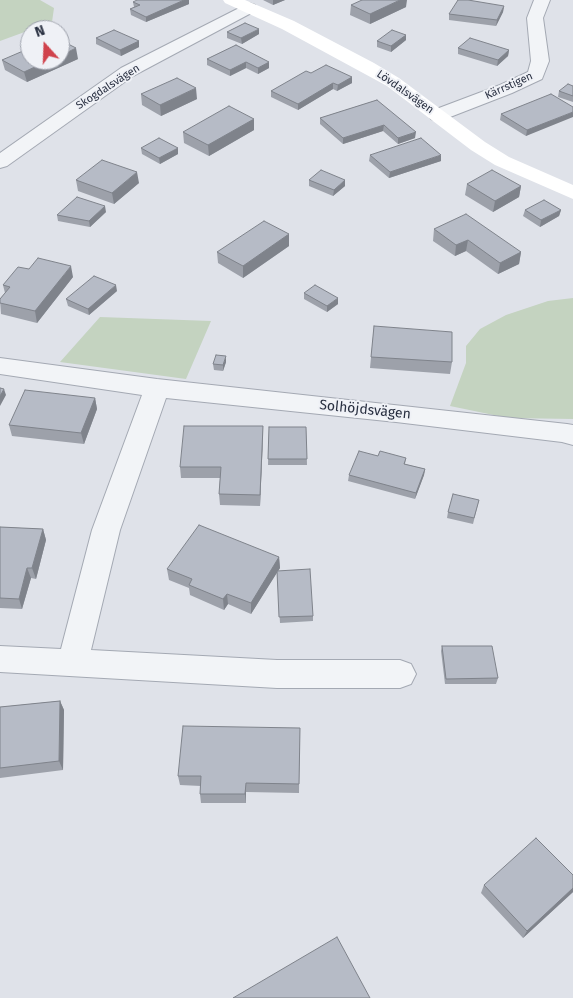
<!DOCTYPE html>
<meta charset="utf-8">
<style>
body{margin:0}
#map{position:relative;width:573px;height:998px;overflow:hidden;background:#dfe2e9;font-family:"Fira Sans",sans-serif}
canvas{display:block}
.north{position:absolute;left:20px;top:20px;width:50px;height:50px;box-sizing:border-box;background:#eff1f6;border:1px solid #9fa3ad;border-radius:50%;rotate:340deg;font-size:14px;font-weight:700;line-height:20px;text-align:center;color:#282f40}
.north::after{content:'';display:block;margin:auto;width:18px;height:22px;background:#d0424c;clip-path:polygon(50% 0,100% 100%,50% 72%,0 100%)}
</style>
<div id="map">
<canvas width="573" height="998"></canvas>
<div class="north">N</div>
</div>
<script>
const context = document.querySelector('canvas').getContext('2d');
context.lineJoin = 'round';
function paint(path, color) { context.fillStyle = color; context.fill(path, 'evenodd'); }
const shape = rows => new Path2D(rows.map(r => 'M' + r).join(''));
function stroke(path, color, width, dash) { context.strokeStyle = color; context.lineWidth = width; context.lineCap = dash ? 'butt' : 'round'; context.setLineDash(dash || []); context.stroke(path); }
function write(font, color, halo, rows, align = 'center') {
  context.font = font + ' "Fira Sans",sans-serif'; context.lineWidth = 4; context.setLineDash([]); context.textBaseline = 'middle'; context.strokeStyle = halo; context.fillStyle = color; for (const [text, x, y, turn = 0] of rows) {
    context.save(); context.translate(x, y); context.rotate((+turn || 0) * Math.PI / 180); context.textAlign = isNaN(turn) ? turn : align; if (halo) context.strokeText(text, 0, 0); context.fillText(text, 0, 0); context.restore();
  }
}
const green = shape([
 [0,0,40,0,54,8,52,22,0,41],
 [573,298,573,419,508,418,450,406,466,363,466,346,480,329,506,315,548,301],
 [100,317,211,321,186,379,60,362]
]);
const street = shape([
 [534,0,550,0,543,18,549,61,542,79,512,93,445,119,438,121,431,119,429,115,431,111,500,85,528,72,531,61,527,18,534,0],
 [249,3,255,5,257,8,255,11,133,76,7,166,0,168,0,153,121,68,249,3],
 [0,358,157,379,567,424,573,425,573,445,562,442,396,422,166,398,120,530,91,650,277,660,400,660,411,664,416,674,411,684,400,688,277,688,0,672,0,646,61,649,92,530,142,395,0,374,0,358]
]);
const secondary = shape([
 [223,0,245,0,294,21,374,63,399,78,485,142,509,157,573,185,573,199,495,165,471,150,387,86,282,29,225,3,223,0]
]);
const wall = shape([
 [263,0,285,0,273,5],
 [133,2,189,4,146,22,131,15,130,9,134,7],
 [351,5,406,7,370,24,350,15],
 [504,6,503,12,496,26,449,20,449,14],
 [227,32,259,34,242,44,227,38],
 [406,35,406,40,391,52,377,47,377,41],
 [96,38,139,41,139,47,121,56,96,44],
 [236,45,269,68,258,74,246,68,230,76,207,65,207,59],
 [458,48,509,50,508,56,497,66,458,54],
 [78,59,27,82,5,70,2,60],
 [311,73,352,77,352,83,337,91,333,89,298,110,271,97,271,91],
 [573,86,573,102,558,97,559,91],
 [141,94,197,99,161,116,142,105],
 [377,100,415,138,398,144,383,131,343,144,320,124,320,118],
 [573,107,526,136,500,120,501,114],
 [254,119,254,130,209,156,184,143,183,132],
 [141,148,178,154,160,164,142,154],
 [370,155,441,161,389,178,369,161],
 [76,180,139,183,114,204,78,191],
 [309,180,345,186,333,196,309,186],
 [467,184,521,186,519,197,493,212,465,195],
 [525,210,561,210,559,216,540,227,523,216],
 [106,212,90,227,58,221,57,215],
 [434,229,521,252,519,264,498,274,466,251,455,256,433,241],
 [289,234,289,246,243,278,218,263,217,252],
 [73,277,37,323,1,314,0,299,5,293,3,285],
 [117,291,89,315,68,306,66,299],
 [304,293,338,304,327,312,304,299],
 [374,326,452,362,450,374,370,368],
 [226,362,223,371,214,370,213,364],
 [95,398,97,409,84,444,12,436,9,425],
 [263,426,260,506,220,505,219,494,220,478,181,478,180,467],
 [269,427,306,427,307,465,268,465],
 [378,456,406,458,405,464,425,469,424,475,415,499,348,481,349,475],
 [479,500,473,524,447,518,448,512],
 [0,527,43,529,46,540,36,579,31,578,22,609,0,608],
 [279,557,280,568,278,571,313,616,313,621,280,623,277,572,251,614,228,604,224,610,190,595,189,588,169,580,167,569],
 [442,646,498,678,496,684,445,684,441,651],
 [60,701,64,710,63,770,0,778,0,707],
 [300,728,299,793,246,792,246,803,201,803,200,794,201,786,180,785,178,776],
 [573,875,573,892,523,938,481,893,484,885]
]);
const shadedWall = shape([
 [184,0,189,0,189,4,146,22,146,17],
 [273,0,285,0,273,5],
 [400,0,407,0,406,7,370,24,370,14],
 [504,6,503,12,496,26,497,20],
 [259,29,259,34,242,44,241,38],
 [406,35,406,40,391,52,391,46],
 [139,41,139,47,121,56,120,50],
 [76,48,78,59,27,82,24,72,50,60,60,60,60,56],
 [509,50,508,56,497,66,498,60],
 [246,62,246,68,230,76,230,70],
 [269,62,269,68,258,74,258,68],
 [352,77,352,83,337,91,338,85],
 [333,83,333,89,298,110,298,104],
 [196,88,197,99,161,116,160,105],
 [573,112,573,117,526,136,527,130],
 [254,119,254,130,209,156,208,145],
 [384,125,383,131,343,144,343,138],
 [416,132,415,138,398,144,398,138],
 [178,148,178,154,160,164,159,158],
 [441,155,441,161,389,178,390,172],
 [137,172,139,183,114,204,112,193],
 [345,180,345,186,333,196,334,190],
 [521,186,519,197,493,212,495,201],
 [105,206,106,212,90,227,89,221],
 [561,210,559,216,540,227,541,220],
 [289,234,289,246,243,278,243,266],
 [468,240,466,251,455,256,456,245],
 [521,252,519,264,498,274,500,263],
 [71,266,73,277,37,323,35,311],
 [116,285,117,291,89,315,88,309],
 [338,298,338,304,327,312,327,306],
 [226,356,226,362,223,371,223,365],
 [4,389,6,395,0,406,0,396],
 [95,398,97,409,84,444,81,433],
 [263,426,263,438,260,506,260,495],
 [425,469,424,475,415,499,416,493],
 [43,529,46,540,36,579,32,568],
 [279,557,280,568,251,614,251,603],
 [27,568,31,578,22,609,19,599],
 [227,594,228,604,224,610,223,599],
 [60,701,64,710,63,770,59,761],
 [246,783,246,803,245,794],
 [573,888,573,892,523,938,527,931]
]);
const building = shape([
 [137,0,184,0,146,17,130,9,140,5,133,2,137,0],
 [362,0,400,0,370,14,351,5,362,0],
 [458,0,468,0,504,6,497,20,449,14,458,0],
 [245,23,259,29,241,38,227,32,245,23],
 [114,30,139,41,120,50,96,38,114,30],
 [392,30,406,35,391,46,377,41,392,30],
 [470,38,509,50,498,60,458,48,470,38],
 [60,40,76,48,60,56,60,40],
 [236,45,269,62,258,68,246,62,230,70,207,59,236,45],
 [30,48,30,60,50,60,24,72,2,60,30,48],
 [326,65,352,77,338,85,333,83,298,104,271,91,306,71,311,73,326,65],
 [177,78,196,88,160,105,141,94,177,78],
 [568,84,573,86,573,96,559,91,568,84],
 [551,94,573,107,573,112,527,130,501,114,551,94],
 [377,100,416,132,398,138,384,125,343,138,320,118,377,100],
 [229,106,254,119,208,145,183,132,229,106],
 [159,138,178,148,159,158,141,148,159,138],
 [421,138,441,155,390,172,370,155,421,138],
 [102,160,137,172,112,193,76,180,102,160],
 [321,170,345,180,334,190,309,180,321,170],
 [492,170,521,186,495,201,467,184,492,170],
 [77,197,105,206,89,221,57,215,77,197],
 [544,200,561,210,541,220,525,210,544,200],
 [466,214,521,252,500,263,468,240,456,245,434,229,466,214],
 [264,221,289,234,243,266,217,252,264,221],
 [38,258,71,266,35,311,0,303,0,299,10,287,3,285,18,267,29,269,38,258],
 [94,276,116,285,88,309,66,299,94,276],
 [315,285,338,298,327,306,304,293,315,285],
 [374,326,452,332,452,362,371,357,374,326],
 [216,355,226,356,223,365,213,364,216,355],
 [0,388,4,389,0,396,0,388],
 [25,390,95,398,81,433,9,425,25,390],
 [184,426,263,426,260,495,219,494,221,467,180,467,184,426],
 [269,427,306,427,307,459,268,459,269,427],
 [359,451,378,456,380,451,406,458,404,464,425,469,416,493,349,475,359,451],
 [453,494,479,500,474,518,448,512,453,494],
 [199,525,279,557,251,603,227,594,223,599,189,585,192,579,167,569,199,525],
 [0,527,43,529,32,568,27,568,19,599,0,598,0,527],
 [310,569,313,616,279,617,277,571,310,569],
 [442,646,492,646,498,678,446,679,442,646],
 [60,701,59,761,0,768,0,707,60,701],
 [183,726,300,728,299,784,246,783,245,794,200,794,201,776,178,776,183,726],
 [536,838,573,875,573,888,527,931,484,885,536,838],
 [337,937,370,998,233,998,337,937]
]);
const farStreetnames = [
 ["Kärrstigen",509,86,-24],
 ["Skogdalsvägen",108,87,-33],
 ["Lövdalsvägen",405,92,35]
];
const streetNames = [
 ["Solhöjdsvägen",365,410,6]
];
paint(green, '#c4d3c0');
stroke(street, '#a4a9b3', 2);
paint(street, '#f2f4f7');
paint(secondary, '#fff');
paint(wall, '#9da1aa');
paint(shadedWall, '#7f838b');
paint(building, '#b6bbc6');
stroke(building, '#7f838b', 1);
write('11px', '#282f40', '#eff1f6', farStreetnames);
write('14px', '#282f40', '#eff1f6', streetNames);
</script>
